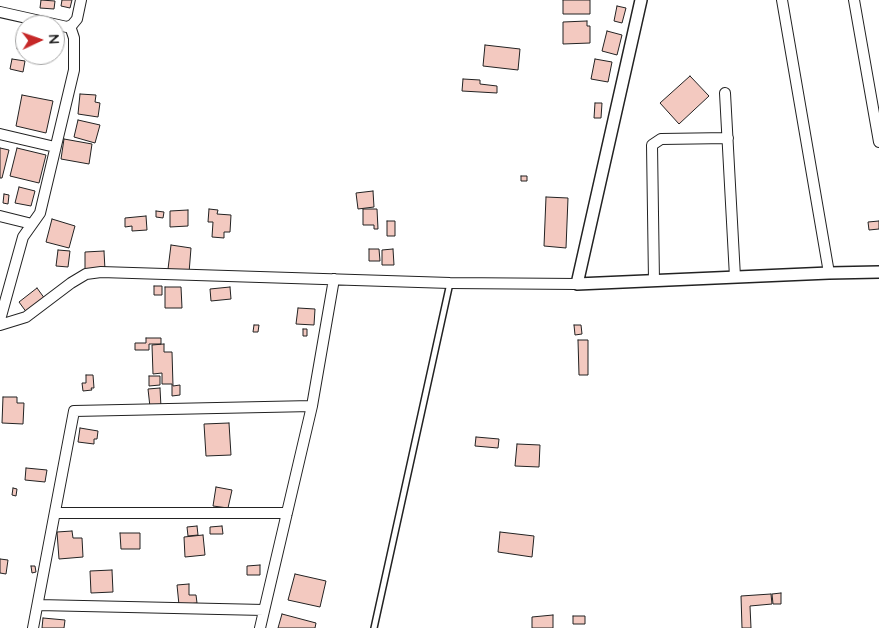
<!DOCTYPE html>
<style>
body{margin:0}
#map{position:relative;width:879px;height:628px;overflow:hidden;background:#fff;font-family:Quicksand,sans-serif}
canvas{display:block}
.north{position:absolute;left:15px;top:15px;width:50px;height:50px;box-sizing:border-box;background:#fff;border:1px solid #a7a7a7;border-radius:50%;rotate:87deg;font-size:14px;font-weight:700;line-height:20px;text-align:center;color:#222}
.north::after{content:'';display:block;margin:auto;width:18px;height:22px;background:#c62828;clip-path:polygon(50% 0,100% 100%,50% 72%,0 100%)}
</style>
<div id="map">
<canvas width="879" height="628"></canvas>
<div class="north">N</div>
</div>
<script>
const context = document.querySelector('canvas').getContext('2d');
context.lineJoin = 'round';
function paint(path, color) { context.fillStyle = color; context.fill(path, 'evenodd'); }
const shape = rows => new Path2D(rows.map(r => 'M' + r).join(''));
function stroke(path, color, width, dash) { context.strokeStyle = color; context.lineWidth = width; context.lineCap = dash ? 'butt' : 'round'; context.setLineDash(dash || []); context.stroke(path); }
const building = shape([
 [41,0,55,1,54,9,40,8,41,0],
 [62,0,72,0,70,8,61,6,62,0],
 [563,0,590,0,590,14,563,14,563,0],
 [617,6,626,8,622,23,614,21,617,6],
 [587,21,587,26,590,26,590,43,563,44,563,22,587,21],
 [607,31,622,35,617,55,602,51,607,31],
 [20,35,25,36,25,50,17,49,20,35],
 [485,45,520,49,518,70,483,66,485,45],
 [12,59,25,61,23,72,10,69,12,59],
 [595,59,612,62,608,82,591,79,595,59],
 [690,76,709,96,679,124,660,103,690,76],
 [463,79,480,80,480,84,497,86,497,93,462,91,463,79],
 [80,94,96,95,95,102,100,103,98,117,78,114,80,94],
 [22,95,53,101,46,133,16,126,22,95],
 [595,103,602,103,601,118,594,118,595,103],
 [78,120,100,125,95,143,74,137,78,120],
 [64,139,92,144,89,164,61,159,64,139],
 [0,148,9,150,2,178,0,178,0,148],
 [17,148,46,155,39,183,10,176,17,148],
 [521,176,527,176,527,181,521,181,521,176],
 [19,187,35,191,31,206,15,203,19,187],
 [373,191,374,207,358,209,356,193,373,191],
 [4,194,9,195,8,204,3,203,4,194],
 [546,197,568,198,566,248,544,246,546,197],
 [209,209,218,210,217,214,231,215,230,232,224,232,224,238,212,237,213,222,208,222,209,209],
 [363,209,377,209,378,229,374,229,374,225,363,225,363,209],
 [188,210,188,226,170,227,170,211,188,210],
 [156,211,164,212,163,218,156,217,156,211],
 [146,216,147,230,132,231,132,226,125,227,125,218,146,216],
 [52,219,75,226,69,248,46,242,52,219],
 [387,221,395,221,395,236,387,236,387,221],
 [879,221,879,229,869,230,868,222,879,221],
 [171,245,191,248,189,273,168,269,171,245],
 [369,249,379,249,380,261,369,261,369,249],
 [393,249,394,265,382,265,382,250,393,249],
 [58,250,70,251,68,267,56,266,58,250],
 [104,251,105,270,85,270,85,252,104,251],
 [154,286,162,286,162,295,154,295,154,286],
 [165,287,181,287,182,308,165,308,165,287],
 [230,287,231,299,211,301,210,289,230,287],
 [37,288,45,299,27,313,19,302,37,288],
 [298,308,315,309,314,325,296,324,298,308],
 [254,325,259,325,258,332,253,332,254,325],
 [574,325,581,325,582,334,575,335,574,325],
 [303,329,307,329,307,336,303,336,303,329],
 [146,338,161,338,161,344,149,344,149,350,135,350,135,343,146,343,146,338],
 [578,340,588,340,588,375,579,375,578,340],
 [164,344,164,352,172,352,173,386,180,385,180,395,172,396,172,384,162,384,162,373,153,374,152,345,164,344],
 [86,375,93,375,94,388,91,388,92,390,83,391,82,383,86,383,86,375],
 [149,376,160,376,160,385,149,386,149,376],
 [160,388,161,407,150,407,148,389,160,388],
 [3,397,17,397,17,403,24,403,23,424,2,423,3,397],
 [229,423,231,455,206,456,204,424,229,423],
 [80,428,98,431,97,439,94,439,94,444,78,442,80,428],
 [476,437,499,439,498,448,475,446,476,437],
 [517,444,540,445,539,467,515,466,517,444],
 [26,468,47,470,45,482,25,480,26,468],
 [216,487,232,490,228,508,213,506,216,487],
 [13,488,17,489,16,496,12,495,13,488],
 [197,526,198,535,188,536,187,527,197,526],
 [222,526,223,534,210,534,210,527,222,526],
 [72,531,73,538,82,538,83,557,59,559,57,532,72,531],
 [500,532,534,536,532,557,498,552,500,532],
 [120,533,140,533,140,549,121,549,120,533],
 [203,535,205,555,185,557,184,537,203,535],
 [0,559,8,560,6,574,0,573,0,559],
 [260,565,260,575,247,575,247,566,260,565],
 [31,566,35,566,36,572,32,573,31,566],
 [112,570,113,592,91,593,90,571,112,570],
 [295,574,326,581,320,607,288,600,295,574],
 [189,584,189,595,196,595,197,603,179,605,177,585,189,584],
 [781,593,781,604,773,604,772,594,781,593],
 [771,594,772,604,750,606,751,628,742,628,741,596,771,594],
 [282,614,316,623,315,628,278,628,282,614],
 [553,615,553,628,532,628,532,617,553,615],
 [573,616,585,616,585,624,573,624,573,616],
 [43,618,65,620,64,628,42,628,43,618]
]);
const service = shape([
 [374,628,450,283]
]);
const minor = shape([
 [782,0,829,273],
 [854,0,879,142],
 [0,12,67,27,72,25,77,19,81,0],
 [725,93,735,277],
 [0,134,55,147],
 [0,216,32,224],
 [654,281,652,145,661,139,728,138],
 [0,320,23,237,40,213,74,70,74,38,70,26],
 [0,325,26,317,71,283,86,274,101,272,450,283,577,284],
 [55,513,287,513],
 [38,605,264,610],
 [33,628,74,411,312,406],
 [260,628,312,406,334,279]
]);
const tertiary = shape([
 [641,0,577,284,829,273,879,272]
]);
paint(building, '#f3c9c0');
stroke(building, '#222', 1);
stroke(service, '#222', 8);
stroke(minor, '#222', 12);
stroke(tertiary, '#222', 14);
stroke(service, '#fff', 5);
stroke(minor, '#fff', 10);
stroke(tertiary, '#fff', 11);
</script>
